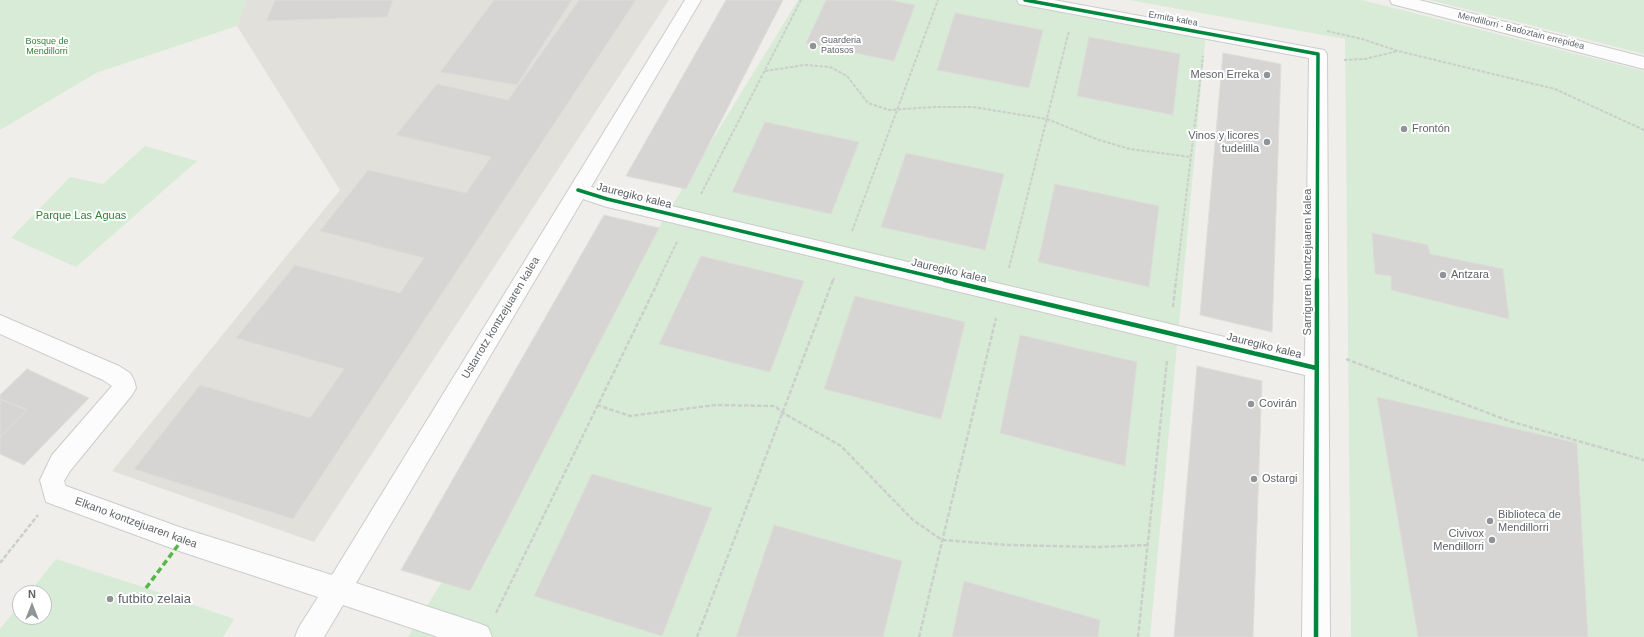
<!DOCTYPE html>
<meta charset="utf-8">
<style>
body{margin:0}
#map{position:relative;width:1644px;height:637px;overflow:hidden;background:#efeeea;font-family:Helvetica,sans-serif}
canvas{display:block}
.north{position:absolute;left:12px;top:585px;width:40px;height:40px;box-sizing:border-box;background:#fff;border:1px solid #bfc1c3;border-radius:50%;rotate:0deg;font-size:11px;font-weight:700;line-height:16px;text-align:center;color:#5f6368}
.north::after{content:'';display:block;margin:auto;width:14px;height:18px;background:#919496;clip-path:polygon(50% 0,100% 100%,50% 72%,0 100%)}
</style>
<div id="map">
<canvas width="1644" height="637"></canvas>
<div class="north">N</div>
</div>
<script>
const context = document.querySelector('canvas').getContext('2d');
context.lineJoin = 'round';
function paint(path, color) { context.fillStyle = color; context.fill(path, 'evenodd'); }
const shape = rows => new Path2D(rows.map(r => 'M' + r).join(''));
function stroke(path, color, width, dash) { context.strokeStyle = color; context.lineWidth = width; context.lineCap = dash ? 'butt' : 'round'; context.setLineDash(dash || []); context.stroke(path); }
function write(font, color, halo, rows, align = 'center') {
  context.font = font + ' Helvetica,sans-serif'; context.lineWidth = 4; context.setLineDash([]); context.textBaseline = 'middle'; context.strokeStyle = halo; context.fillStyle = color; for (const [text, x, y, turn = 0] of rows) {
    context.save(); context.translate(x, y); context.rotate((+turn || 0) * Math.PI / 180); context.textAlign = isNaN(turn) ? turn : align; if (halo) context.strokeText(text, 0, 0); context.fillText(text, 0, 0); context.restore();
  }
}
const education = shape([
 [246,0,669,0,314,542,112,471,340,190,237,26]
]);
const green = shape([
 [0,0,246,0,237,26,96,73,0,130],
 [798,0,1025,0,1206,33,1150,637,408,637],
 [1129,0,1362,0,1644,71,1644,637,1351,637,1345,39],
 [1429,0,1644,0,1644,54,1522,23],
 [145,146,197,161,76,267,11,238,70,177,103,184],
 [56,559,146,588,234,619,223,637,0,637,0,629,20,604,20,617,44,617,44,593,29,593]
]);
const building = shape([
 [275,0,393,0,387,17,266,21,275,0],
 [494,0,572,0,517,85,440,72,494,0],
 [579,0,636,0,293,519,134,469,200,385,310,418,344,369,236,338,295,265,400,293,424,258,320,231,368,170,466,193,491,157,396,135,437,84,508,100,579,0],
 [726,0,783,0,686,189,626,176,726,0],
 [826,0,890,0,915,5,894,61,806,43,826,0],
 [955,13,1043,30,1029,88,937,70,955,13],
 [1089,37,1180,54,1173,115,1077,96,1089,37],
 [1223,53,1281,64,1272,332,1200,315,1223,53],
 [765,122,859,142,831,214,732,192,765,122],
 [906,153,1004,174,985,250,881,227,906,153],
 [1055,184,1159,206,1149,287,1038,262,1055,184],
 [604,215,659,228,470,591,401,570,604,215],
 [1372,233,1428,245,1430,254,1503,269,1509,319,1391,290,1391,276,1375,274,1372,233],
 [701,256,804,281,770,372,659,344,701,256],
 [855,296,965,322,941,419,824,389,855,296],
 [1020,335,1137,362,1125,466,1000,433,1020,335],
 [1197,366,1262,381,1253,637,1174,637,1197,366],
 [27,369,89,398,24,465,0,454,0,437,27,410,0,399,0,395,27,369],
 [1377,397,1577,443,1588,637,1418,637,1377,397],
 [0,399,27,410,0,437,0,399],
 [592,474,712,508,662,636,534,596,592,474],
 [774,525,902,561,883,637,736,637,774,525],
 [964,581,1100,620,1098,637,952,637,964,581]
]);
const pathFar1 = shape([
 [1327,31,1362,39,1398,51,1555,89,1644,130],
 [1344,60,1365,59,1398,51],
 [765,71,805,65,830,67,847,76,868,103,889,110,934,107,973,107,1047,119,1099,140,1130,149,1191,157],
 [701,194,801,0],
 [852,231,938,0],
 [1009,268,1069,31],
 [658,281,677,242],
 [833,281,834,278],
 [1176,281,1203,56]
]);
const path = shape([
 [1173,307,1176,280],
 [1346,359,1509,421,1644,460],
 [597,405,630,416,715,405,775,406,783,413,841,446,913,520,942,540,1010,545,1097,547,1147,545],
 [0,563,38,515],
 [496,613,659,280],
 [697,637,833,280],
 [919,637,996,318],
 [1138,637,1167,360]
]);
const street = shape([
 [685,0,701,0,591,187,1305,356,1309,58,1025,5,1019,4,1017,0,1054,0,1324,50,1327,54,1330,637,1302,637,1305,375,607,207,583,199,356,583,478,623,488,627,492,637,438,637,343,605,324,637,295,637,299,627,318,597,182,552,46,502,40,480,52,455,112,386,103,380,0,334,0,315,119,366,130,373,134,380,136,388,132,395,70,471,64,481,66,486,182,528,332,575,685,0]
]);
const secondary = shape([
 [1390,0,1419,0,1644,57,1644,69,1392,4,1390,0]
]);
const quiet = shape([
 [146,588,182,540]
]);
const cyclewayFar1 = shape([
 [1025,0,1318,54,1317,281],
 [578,190,607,199,950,281]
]);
const cycleway = shape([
 [945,280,1316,368],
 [1316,637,1317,280]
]);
const markers = [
 [813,46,4,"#919496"],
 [1267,75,4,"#919496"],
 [1404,129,4,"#919496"],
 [1267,142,4,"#919496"],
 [1443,275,4,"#919496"],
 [1251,404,4,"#919496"],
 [1254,479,4,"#919496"],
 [1490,521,4,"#919496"],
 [1492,540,4,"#919496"],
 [110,599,4,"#919496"]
];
const farStreetnames = [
 ["Ermita kalea",1173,19,10],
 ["Mendillorri - Badoztain errepidea",1521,31,14]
];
const farPoinames = [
 ["Guarderia",821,41],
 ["Patosos",821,51]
];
const farParknames = [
 ["Bosque de",47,42],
 ["Mendillorri",47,52]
];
const poiNames = [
 ["Meson Erreka",1259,75,"right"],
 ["Frontón",1412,129],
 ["Vinos y licores",1259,136,"right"],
 ["tudelilla",1259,149,"right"],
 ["Antzara",1451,275],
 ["Covirán",1259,404],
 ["Ostargi",1262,479],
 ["Biblioteca de",1498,515],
 ["Mendillorri",1498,528],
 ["Civivox",1484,534,"right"],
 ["Mendillorri",1484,547,"right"]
];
const streetNames = [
 ["Jauregiko kalea",634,196,14],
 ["Sarriguren kontzejuaren kalea",1308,262,-90],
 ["Jauregiko kalea",949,271,13],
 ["Ustarrotz kontzejuaren kalea",501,318,-59],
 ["Jauregiko kalea",1264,346,14],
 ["Elkano kontzejuaren kalea",136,523,20]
];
const parkNames = [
 ["Parque Las Aguas",81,216]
];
const nearPoinames = [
 ["futbito zelaia",118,599]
];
paint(education, '#e2e0da');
paint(green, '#d8ebd6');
paint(building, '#d6d5d3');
stroke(building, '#deddd9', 1);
stroke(street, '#cbcccc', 2);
stroke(secondary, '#cacacb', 2);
stroke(pathFar1, '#cacfcc', 2, [3.5, 1.5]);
stroke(path, '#cacfcc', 2.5, [4.5, 2]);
paint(street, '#fdfcfc');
paint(secondary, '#fdfcfc');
stroke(quiet, '#58b549', 3.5, [6, 3.5]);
stroke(cyclewayFar1, '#00873e', 3.5);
stroke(cycleway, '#00873e', 4.5);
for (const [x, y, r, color] of markers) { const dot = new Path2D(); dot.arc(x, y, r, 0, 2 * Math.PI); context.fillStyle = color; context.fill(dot); stroke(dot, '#fff', 1.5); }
write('9px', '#5f6368', '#fff', farStreetnames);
write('9px', '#5f6368', '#fff', farPoinames, 'left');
write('9px', '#348238', '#fff', farParknames);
write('11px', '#5f6368', '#fff', poiNames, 'left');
write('11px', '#5f6368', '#fff', streetNames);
write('11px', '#348238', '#fff', parkNames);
write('13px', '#5f6368', '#fff', nearPoinames, 'left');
</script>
